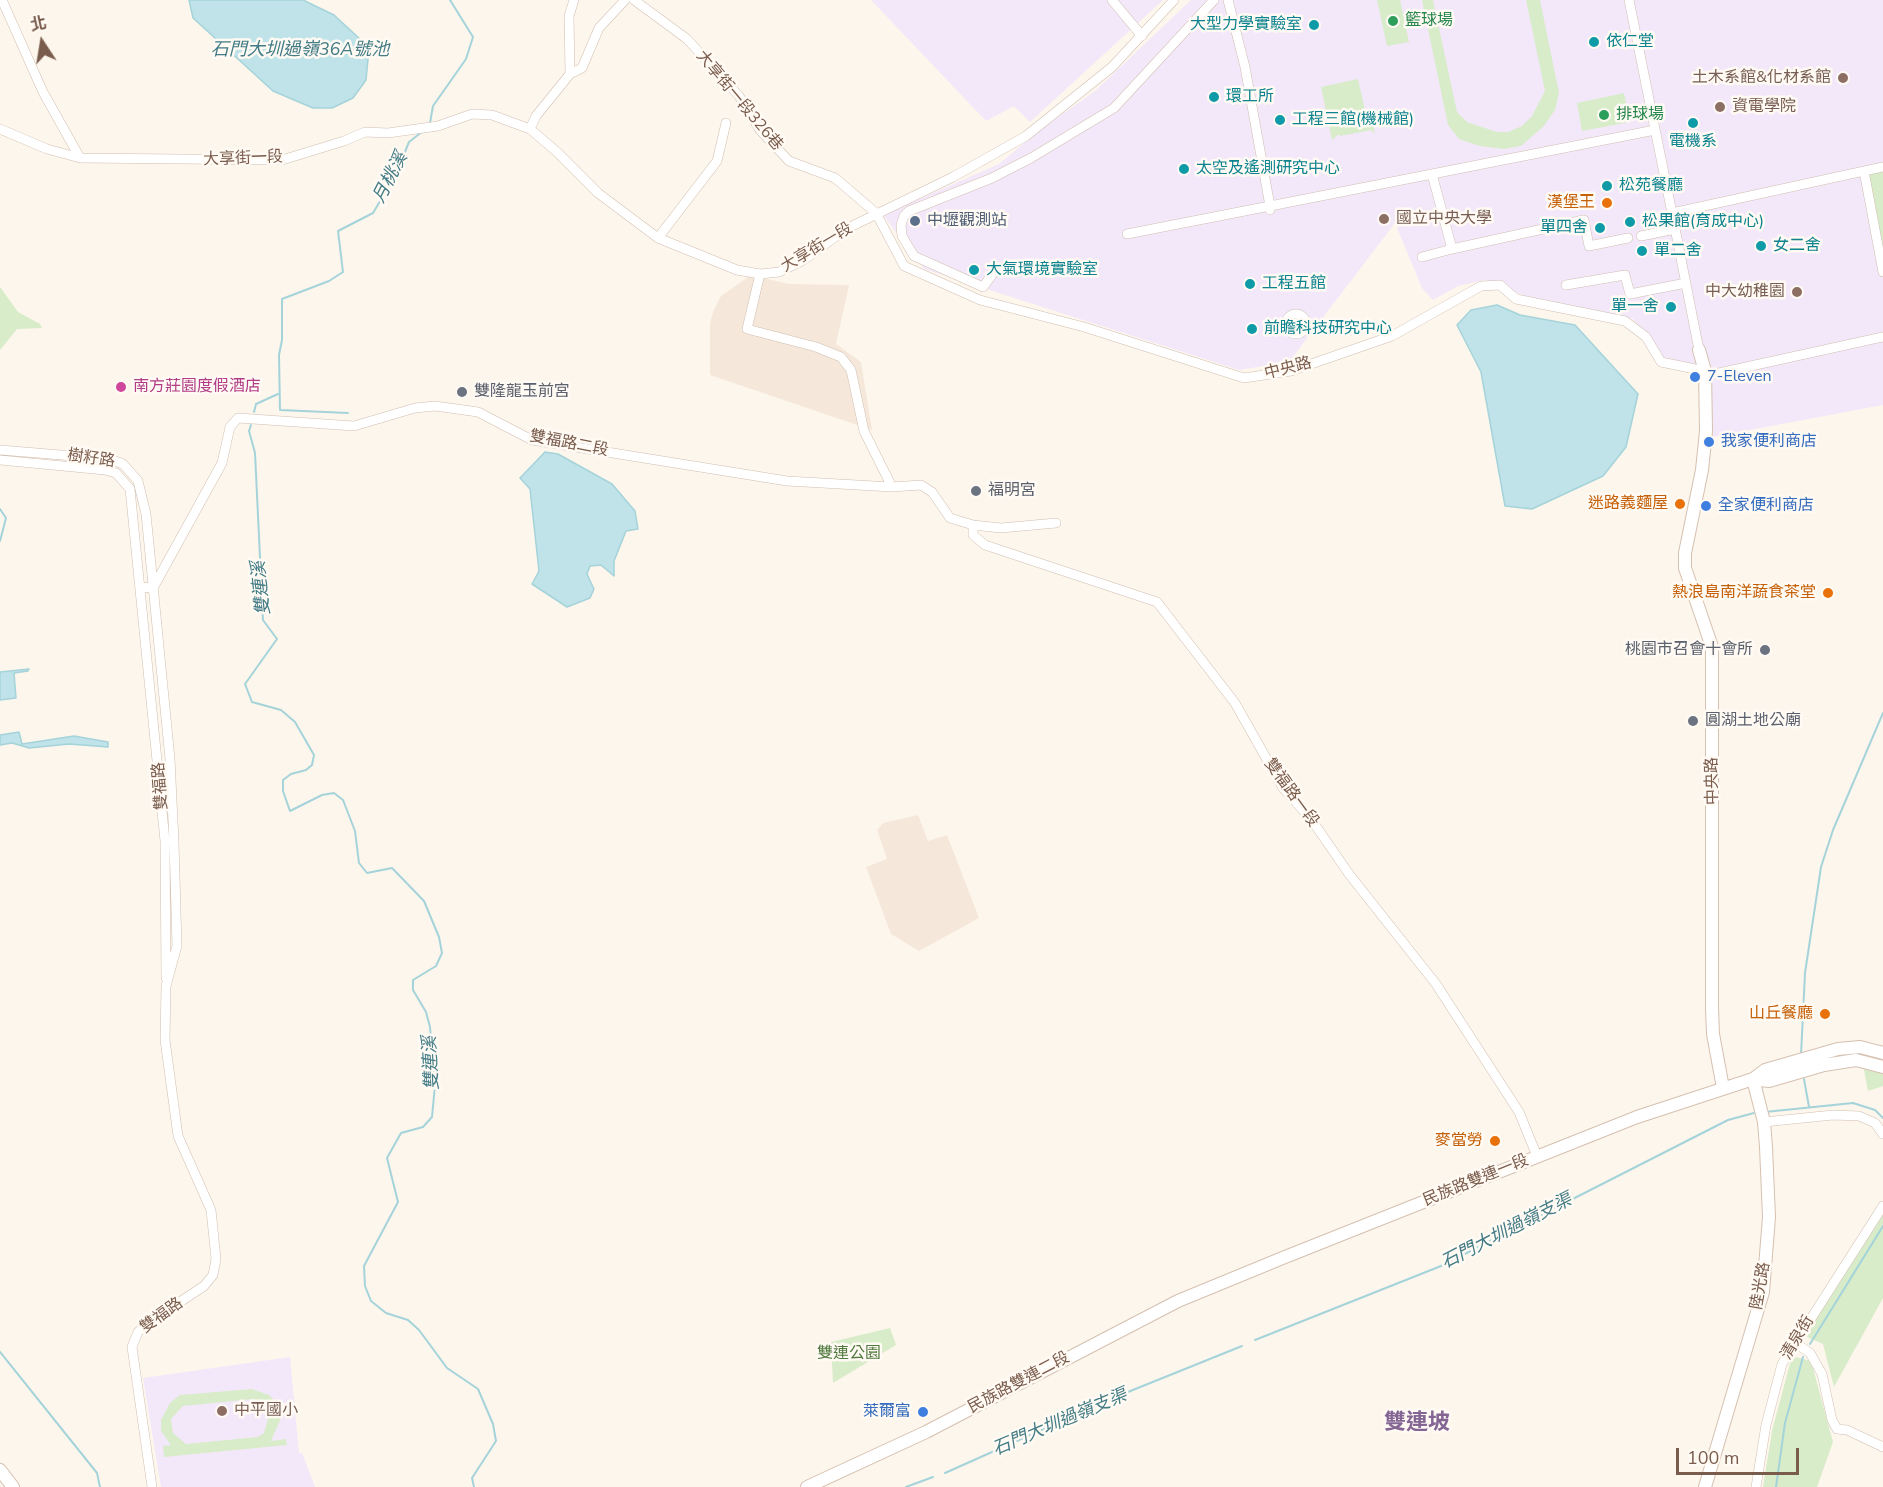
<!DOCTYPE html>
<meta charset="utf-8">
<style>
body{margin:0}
#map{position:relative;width:1883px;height:1487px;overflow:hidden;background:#fdf6ec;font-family:"Nunito Sans","Noto Sans TC",sans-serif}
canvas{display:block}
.north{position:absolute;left:12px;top:12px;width:60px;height:60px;-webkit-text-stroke:4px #fffaf3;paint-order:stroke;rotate:348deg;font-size:16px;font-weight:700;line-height:24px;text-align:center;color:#7a5c4d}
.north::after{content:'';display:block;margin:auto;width:21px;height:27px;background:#7a5c4d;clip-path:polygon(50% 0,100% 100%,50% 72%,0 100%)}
.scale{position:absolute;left:1676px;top:1448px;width:123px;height:27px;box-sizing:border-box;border:3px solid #7a5c4d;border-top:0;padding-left:8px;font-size:18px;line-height:21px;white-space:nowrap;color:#7a5c4d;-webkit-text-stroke:4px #fffaf3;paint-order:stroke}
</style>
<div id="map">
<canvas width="1883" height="1487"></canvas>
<div class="north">北</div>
<div class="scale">100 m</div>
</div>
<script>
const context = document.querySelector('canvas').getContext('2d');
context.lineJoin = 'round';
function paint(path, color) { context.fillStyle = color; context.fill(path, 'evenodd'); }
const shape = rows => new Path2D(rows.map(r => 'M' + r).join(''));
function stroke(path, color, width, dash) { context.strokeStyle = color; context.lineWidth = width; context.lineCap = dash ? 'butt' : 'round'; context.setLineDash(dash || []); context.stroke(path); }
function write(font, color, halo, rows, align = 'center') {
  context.font = font + ' "Nunito Sans","Noto Sans TC",sans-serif'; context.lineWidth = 5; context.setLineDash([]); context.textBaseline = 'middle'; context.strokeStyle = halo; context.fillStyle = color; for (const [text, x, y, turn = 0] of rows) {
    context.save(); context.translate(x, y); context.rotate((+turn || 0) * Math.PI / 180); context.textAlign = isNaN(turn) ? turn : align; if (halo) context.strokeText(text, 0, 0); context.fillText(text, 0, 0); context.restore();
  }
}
const residential = shape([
 [751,275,789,284,849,285,836,344,861,362,872,430,710,375,710,323,713,312,721,296],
 [918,815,928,841,947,835,979,918,919,951,891,934,866,867,887,859,877,830,883,823]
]);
const education = shape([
 [871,0,1163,0,1030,122,1014,106,986,121],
 [1191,0,1883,0,1883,405,1707,438,1706,366,1669,365,1633,319,1543,303,1485,280,1458,286,1433,300,1422,288,1395,223,1289,362,1239,370,924,269,883,215,999,164,1040,130,1095,91],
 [290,1357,299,1453,302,1453,315,1487,161,1487,143,1378]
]);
const green = shape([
 [1377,0,1400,0,1409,42,1387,46],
 [1422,0,1433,0,1457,112,1467,122,1497,132,1508,132,1522,126,1532,116,1545,91,1526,0,1540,0,1559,93,1555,110,1543,127,1521,146,1504,149,1480,146,1459,139,1448,125],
 [1358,79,1365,110,1370,109,1375,134,1371,130,1340,136,1339,134,1332,140,1321,87],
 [1624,93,1630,122,1582,131,1577,103],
 [1883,167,1883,275,1864,171],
 [0,287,18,312,40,324,42,328,17,329,0,350],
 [1863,1065,1883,1072,1883,1086,1868,1091],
 [1883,1215,1883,1298,1834,1387,1823,1344,1805,1336],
 [890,1328,896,1345,833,1383,831,1342],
 [1792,1356,1811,1361,1833,1442,1817,1487,1763,1487,1772,1431],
 [252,1389,269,1395,276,1402,281,1418,271,1441,286,1439,287,1445,164,1457,163,1446,171,1445,161,1431,161,1420,170,1403,180,1395],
 [253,1399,264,1405,269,1416,264,1433,258,1437,186,1444,173,1433,171,1419,183,1406]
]);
const water = shape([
 [189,0,303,0,334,15,361,40,368,59,366,80,353,98,332,108,313,108,273,91,193,18,189,0],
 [1497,305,1520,315,1575,325,1638,394,1626,447,1603,476,1532,509,1505,506,1481,372,1457,325,1471,310,1497,305],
 [545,452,558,454,612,484,635,511,638,529,626,531,614,561,614,576,601,565,590,566,587,574,594,589,590,598,567,607,532,584,539,571,530,489,520,478,545,452],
 [29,669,28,671,14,673,16,698,0,700,0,672,29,669],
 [19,732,22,744,74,736,108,742,108,747,69,744,29,748,12,743,0,745,0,735,19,732]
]);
const stream = shape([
 [430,123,433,106,466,59,473,37,450,0],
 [254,412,256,404,278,394],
 [348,413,280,410,279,355,282,340,282,299,329,281,343,272,338,231,373,213,396,174,409,142,423,131],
 [251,425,249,431,255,453,263,620,277,639,245,684,252,702,281,710,295,722,314,755,312,765,306,770,291,774,283,780,283,791,290,811,322,795,334,793,343,800,355,831,359,863,367,873,392,868,424,901,439,937,442,953,436,966,413,980,413,990,426,1012,430,1027,435,1085,432,1117,423,1127,401,1133,387,1158,398,1202,364,1266,365,1286,371,1301,386,1313,408,1320,419,1330,447,1368,478,1389,493,1424,496,1441,472,1478,474,1487],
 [0,509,6,518,0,541],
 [1801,1055,1805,973,1821,867,1833,830,1883,713],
 [1804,1079,1809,1107],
 [1765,1112,1853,1103,1875,1110,1883,1118],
 [1255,1340,1441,1266,1728,1120,1754,1113],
 [1810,1344,1883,1226],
 [0,1352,97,1473,100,1487],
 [945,1473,1113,1398,1242,1346],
 [906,1487,933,1477],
 [1776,1487,1785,1423,1803,1357]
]);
const street = shape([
 [2,0,43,92,80,158],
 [634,0,687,39,739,96,760,130,789,161,835,178,876,213,904,266,980,300,1084,327,1244,378,1291,371,1392,336,1481,286,1500,285,1516,299,1625,321,1646,337,1661,362,1705,371],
 [1112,0,1142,36],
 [1228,0,1245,67,1270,206,1655,130],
 [1629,0,1672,213,1883,167],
 [570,74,582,68,599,28,625,0],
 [0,129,47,149,80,158,282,160,344,141,365,132,388,133,438,126,472,114,492,115,530,129,557,152,598,193,658,238,737,270,760,274,779,272,802,261,846,229,953,177,1026,136,1112,67,1174,0],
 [530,129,536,116,570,74,569,16,574,0],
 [1864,171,1883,272],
 [1672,213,1699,350],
 [1127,234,1270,206,1270,210],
 [1641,236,1675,229],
 [658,238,717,161,726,123],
 [1452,249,1584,220,1589,246,1628,238],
 [1422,257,1452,249,1432,174],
 [994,272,983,287,914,256,902,236,901,225,904,216,909,211,992,178,1031,158,1114,108,1214,0],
 [760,274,747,329,816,347,841,357,851,370,864,431,892,487],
 [1566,285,1625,275,1630,294,1686,283],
 '1286 324a10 10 0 1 1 20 0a10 10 0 1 1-20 0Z',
 [1719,373,1883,337],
 [0,450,110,459,123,464,138,481,146,514,170,759,174,842,177,946,166,986,165,1040,178,1136,211,1210,216,1259,213,1275,204,1286,148,1323,138,1332,132,1347,152,1487],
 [0,460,105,470,116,473,130,489,165,841,166,978],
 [973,525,973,535,985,545,1157,602,1235,703,1283,788,1311,819,1349,874,1436,984,1519,1112,1537,1156],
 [142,587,153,588,222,463,230,427,238,418,354,426,415,408,435,406,478,412,532,440,787,481,892,487,921,485,932,492,950,518,973,525,1001,528,1056,523],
 [1764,1122,1833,1115,1859,1116,1875,1123,1883,1134],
 [1794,1342,1810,1353,1822,1374,1832,1420,1837,1429,1847,1430,1883,1447],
 [1756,1487,1766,1425,1782,1364,1883,1206]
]);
const secondary = shape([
 [1699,350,1705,371,1706,431,1702,470,1685,553,1685,568,1712,647,1712,1008,1713,1034,1723,1088],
 [1753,1079,1769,1081,1824,1065,1856,1060,1883,1067],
 [0,1470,13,1487],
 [807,1487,926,1432,1178,1301,1285,1257,1637,1117,1753,1079,1765,1070,1838,1049,1860,1047,1883,1053],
 [1705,1487,1763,1292,1769,1217,1766,1147,1764,1122,1753,1079]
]);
const markers = [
 [1393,21,6,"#2e9e5b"],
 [1314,25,6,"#0f9aa8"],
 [1594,42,6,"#0f9aa8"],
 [1843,78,6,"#8d6e63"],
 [1214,97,6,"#0f9aa8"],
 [1720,107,6,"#8d6e63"],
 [1604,115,6,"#2e9e5b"],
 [1280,120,6,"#0f9aa8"],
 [1693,123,6,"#0f9aa8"],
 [1184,169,6,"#0f9aa8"],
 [1607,186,6,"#0f9aa8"],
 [1607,203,6,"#e8710a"],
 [1384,219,6,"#8d6e63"],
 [915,221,6,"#5c6f8a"],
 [1630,222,6,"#0f9aa8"],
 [1600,228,6,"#0f9aa8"],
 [1761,246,6,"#0f9aa8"],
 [1642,251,6,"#0f9aa8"],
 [974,270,6,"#0f9aa8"],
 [1250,284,6,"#0f9aa8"],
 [1797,292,6,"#8d6e63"],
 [1671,307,6,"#0f9aa8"],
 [1252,329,6,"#0f9aa8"],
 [1695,377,6,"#3f7fe0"],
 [121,387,6,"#d1479c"],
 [462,392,6,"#6b7280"],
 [1709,442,6,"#3f7fe0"],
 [976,491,6,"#6b7280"],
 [1680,504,6,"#e8710a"],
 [1706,506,6,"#3f7fe0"],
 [1828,593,6,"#e8710a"],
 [1765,650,6,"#6b7280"],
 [1693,721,6,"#6b7280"],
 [1825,1014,6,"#e8710a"],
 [1495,1141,6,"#e8710a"],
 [222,1411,6,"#8d6e63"],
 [923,1412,6,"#3f7fe0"]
];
const leisureNames = [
 ["籃球場",1405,21],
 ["排球場",1616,115]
];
const cultureNames = [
 ["大型力學實驗室",1302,25,"right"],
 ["依仁堂",1606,42],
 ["環工所",1226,97],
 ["工程三館(機械館)",1292,120],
 ["電機系",1693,142,"center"],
 ["太空及遙測研究中心",1196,169],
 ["松苑餐廳",1619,186],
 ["松果館(育成中心)",1642,222],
 ["單四舍",1588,228,"right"],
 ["女二舍",1773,246],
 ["單二舍",1654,251],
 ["大氣環境實驗室",986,270],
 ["工程五館",1262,284],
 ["單一舍",1659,307,"right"],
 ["前瞻科技研究中心",1264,329]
];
const educationNames = [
 ["土木系館&化材系館",1831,78,"right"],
 ["資電學院",1732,107],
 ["國立中央大學",1396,219],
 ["中大幼稚園",1785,292,"right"],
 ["中平國小",234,1411]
];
const streetNames = [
 ["大享街一段326巷",739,101,50],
 ["大享街一段",243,159,-2],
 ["大享街一段",817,248,-31],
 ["中央路",1288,369,-14],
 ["雙福路二段",569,444,11],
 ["樹籽路",91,459,8],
 ["中央路",1713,781,-91],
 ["雙福路",161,786,-94],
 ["雙福路一段",1291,793,54],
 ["民族路雙連一段",1476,1181,-22],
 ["陸光路",1761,1286,-80],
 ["雙福路",162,1316,-36],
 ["清泉街",1798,1338,-59],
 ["民族路雙連二段",1019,1383,-28]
];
const foodNames = [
 ["漢堡王",1595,203],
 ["迷路義麵屋",1668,504],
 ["熱浪島南洋蔬食茶堂",1816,593],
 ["山丘餐廳",1813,1014],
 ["麥當勞",1483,1141]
];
const serviceNames = [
 ["中壢觀測站",927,221]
];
const shopNames = [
 ["7-Eleven",1707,377],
 ["我家便利商店",1721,442],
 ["全家便利商店",1718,506],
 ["萊爾富",911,1412,"right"]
];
const hotelNames = [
 ["南方莊園度假酒店",133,387]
];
const worshipNames = [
 ["雙隆龍玉前宮",474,392],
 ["福明宮",988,491],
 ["桃園市召會十會所",1753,650,"right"],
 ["圓湖土地公廟",1705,721]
];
const parkNames = [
 ["雙連公園",849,1354]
];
const waterNames = [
 ["石門大圳過嶺36A號池",300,51],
 ["月桃溪",391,178,-63],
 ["雙連溪",262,588,-96],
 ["雙連溪",432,1063,-93],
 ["石門大圳過嶺支渠",1507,1232,-27],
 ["石門大圳過嶺支渠",1060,1423,-23]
];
const districtNames = [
 ["雙連坡",1417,1424]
];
paint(residential, '#f5e8da');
paint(education, '#f3e8fa');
paint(green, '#d8ecc9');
paint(water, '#bfe3e8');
stroke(water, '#a5d3da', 1.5);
stroke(stream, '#a5d3da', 2);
stroke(street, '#d1beb0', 10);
stroke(secondary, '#d6c0b0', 14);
stroke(street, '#fff', 9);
stroke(secondary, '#fff', 12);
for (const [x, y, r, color] of markers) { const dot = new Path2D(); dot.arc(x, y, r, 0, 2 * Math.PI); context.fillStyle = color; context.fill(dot); stroke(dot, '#fffaf3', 2); }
write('16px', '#27864d', '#fffaf3', leisureNames, 'left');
write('16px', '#0d838f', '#fffaf3', cultureNames, 'left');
write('16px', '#785e54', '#fffaf3', educationNames, 'left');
write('16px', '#7a5c4d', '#fffaf3', streetNames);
write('16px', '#c56008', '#fffaf3', foodNames, 'right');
write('16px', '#4e5e75', '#fffaf3', serviceNames, 'left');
write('16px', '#366cbe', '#fffaf3', shopNames, 'left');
write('16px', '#b23c85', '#fffaf3', hotelNames, 'left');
write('16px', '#5b616d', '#fffaf3', worshipNames, 'left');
write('16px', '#537a41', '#fffaf3', parkNames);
write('italic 18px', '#437c86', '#fffaf3', waterNames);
write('bold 22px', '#846695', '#fffaf3', districtNames);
</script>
